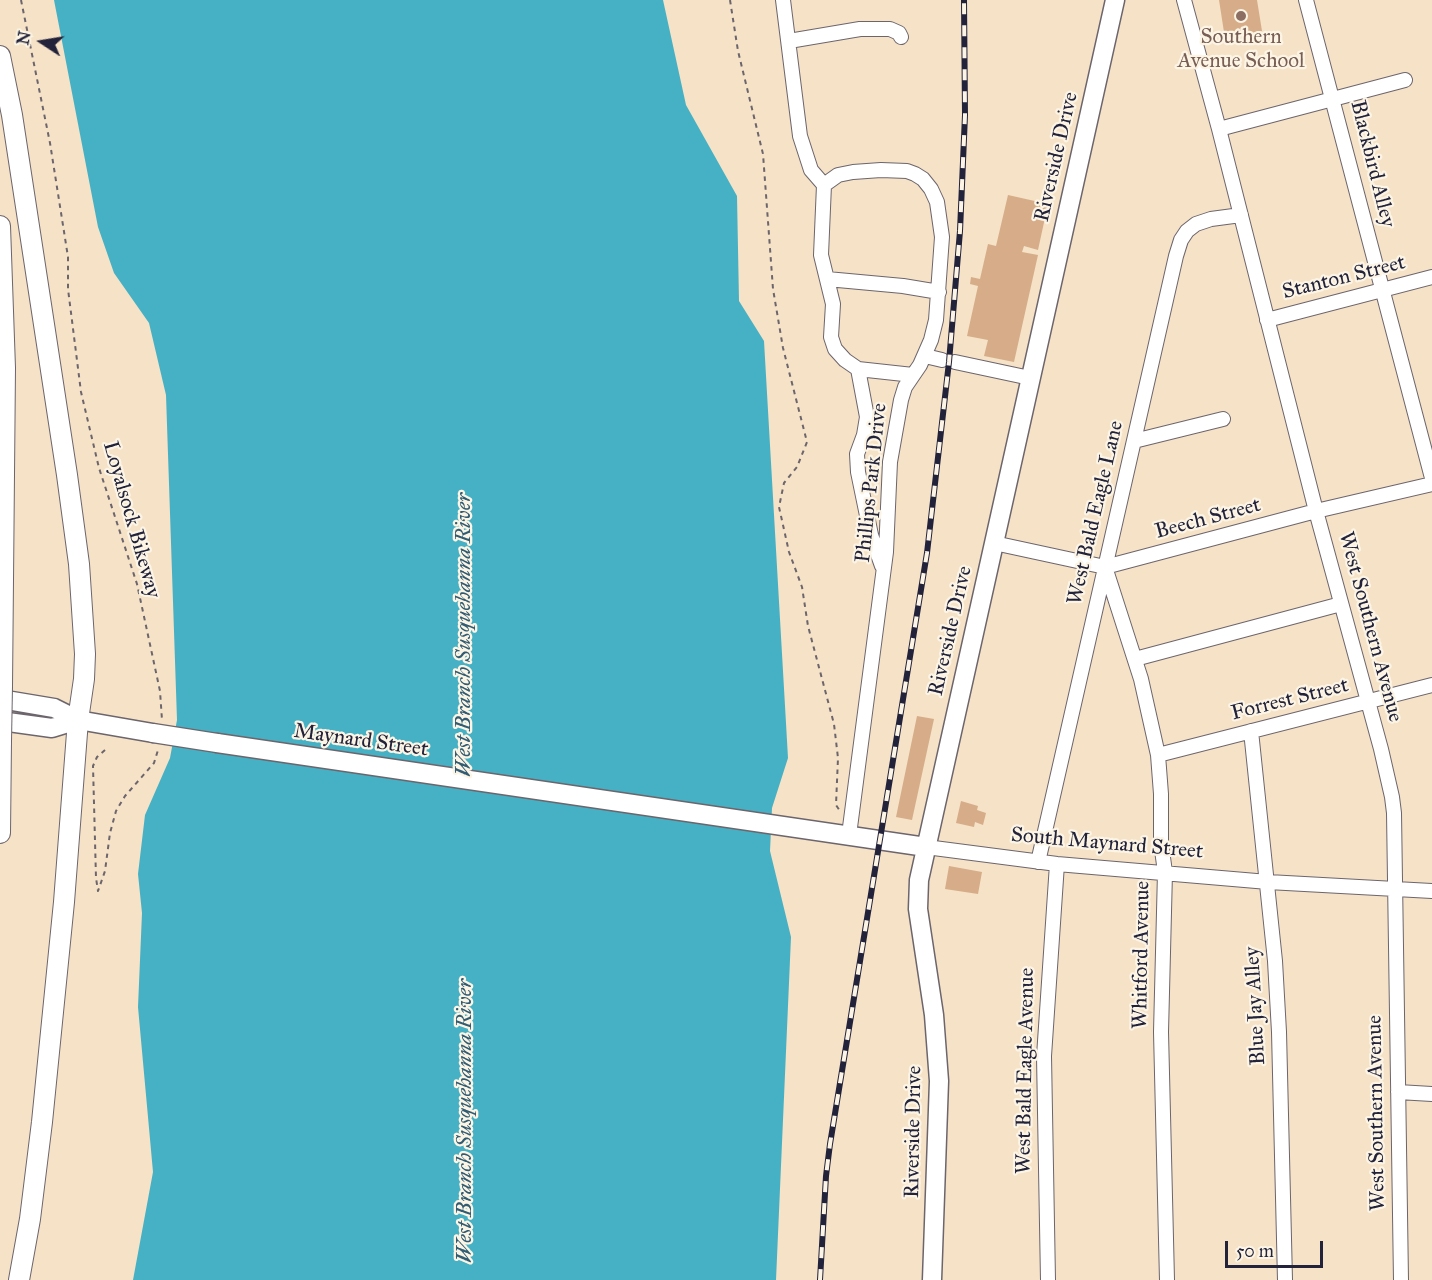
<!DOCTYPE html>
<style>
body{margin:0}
#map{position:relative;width:1432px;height:1280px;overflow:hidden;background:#f5e2c7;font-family:"IM FELL Great Primer",serif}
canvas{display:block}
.north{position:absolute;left:12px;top:12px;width:60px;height:60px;-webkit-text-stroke:4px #fcf5e5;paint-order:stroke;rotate:282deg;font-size:16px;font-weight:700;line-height:24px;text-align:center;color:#22223b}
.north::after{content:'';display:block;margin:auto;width:21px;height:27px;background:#22223b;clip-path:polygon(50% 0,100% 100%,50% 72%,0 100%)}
.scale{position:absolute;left:1225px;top:1241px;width:98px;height:27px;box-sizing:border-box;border:3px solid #22223b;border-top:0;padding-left:8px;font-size:18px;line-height:21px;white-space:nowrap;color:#22223b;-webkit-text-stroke:4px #fcf5e5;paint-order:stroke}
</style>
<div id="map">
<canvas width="1432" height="1280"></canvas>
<div class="north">N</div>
<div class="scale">50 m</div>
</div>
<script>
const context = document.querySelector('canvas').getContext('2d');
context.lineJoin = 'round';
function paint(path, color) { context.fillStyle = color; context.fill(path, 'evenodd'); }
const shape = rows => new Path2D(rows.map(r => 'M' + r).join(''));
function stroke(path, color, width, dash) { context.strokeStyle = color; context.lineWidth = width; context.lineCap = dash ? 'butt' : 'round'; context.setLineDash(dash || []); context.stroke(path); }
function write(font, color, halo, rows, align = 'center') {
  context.font = font + ' "IM FELL Great Primer",serif'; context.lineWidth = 4.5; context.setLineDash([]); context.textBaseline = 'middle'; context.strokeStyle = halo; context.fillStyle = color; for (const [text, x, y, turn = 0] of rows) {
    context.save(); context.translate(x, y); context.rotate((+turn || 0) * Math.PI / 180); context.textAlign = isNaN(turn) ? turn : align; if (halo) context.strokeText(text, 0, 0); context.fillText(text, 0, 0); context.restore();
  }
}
const water = shape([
 [54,0,663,0,686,105,737,196,739,301,764,341,788,758,772,808,770,851,791,937,776,1280,133,1280,153,1172,138,1007,142,913,138,874,145,815,170,758,177,720,166,395,149,323,114,273,98,227]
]);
const building = shape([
 [1219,0,1257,0,1262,31,1234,36,1235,43,1226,45],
 [1008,195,1048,204,1038,250,1024,246,1022,252,1038,255,1014,362,984,356,988,340,967,336,978,286,970,284,971,277,980,279,988,244,996,246],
 [917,716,934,719,912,820,896,817],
 [961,801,978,806,977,810,986,813,983,825,975,822,974,827,956,823],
 [949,866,982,872,978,894,945,889]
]);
const path = shape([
 [21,0,50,143,68,257,68,289,81,392,99,468,137,584,160,691,162,720],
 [730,0,738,51,763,154,773,289,783,348,807,442,797,467,784,483,779,507,789,552,802,587,808,626,834,724,838,758,836,805,840,811],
 [105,750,97,757,93,766,96,878,98,891,105,871,110,833,116,811,125,796,154,763,158,750]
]);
const minor = shape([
 [783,0,800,136,811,170,824,185],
 [1184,0,1219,129,1316,511,1381,749,1392,797,1394,813,1401,1280],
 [1306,0,1432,478],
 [789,41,860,29,890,29,899,33,901,37],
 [1219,129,1405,80],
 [824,185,838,175,853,172,881,170,907,171,915,174,923,179,931,189,937,202,942,237,936,320,931,340,920,365,905,387,901,400,890,462,886,552,849,835],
 [824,185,821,255,833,304,831,337,835,349,845,360,858,369,913,375],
 [827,279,903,286,939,292],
 [1267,320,1432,277],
 [925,356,942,360],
 [955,362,1030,378],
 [858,369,867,417,864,435,857,454,858,472,871,535,882,566],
 [1134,441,1223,419],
 [994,543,1105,567,1316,511,1432,484],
 [1105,567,1141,679,1158,755,1161,794,1161,843,1165,872,1161,1032,1167,1280],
 [1135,659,1341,604],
 [1251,731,1275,961,1279,1032,1285,1280],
 [1158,755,1432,685],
 [926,847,1057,864,1268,882,1432,891],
 [1038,862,1176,256,1181,240,1187,231,1196,224,1211,219,1241,215],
 [1398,1092,1432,1094],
 [1048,1280,1044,1056,1057,864]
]);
const major = shape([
 [0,699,54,708,78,720,153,733],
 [0,721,52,728,78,720],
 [217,743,926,847],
 [932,1280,939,1081,934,1015,918,909,919,880,1115,0]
]);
const highway = shape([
 [0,56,12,115,67,475,79,564,85,654,84,679,78,720,64,902,42,1122,30,1219,19,1280],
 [0,226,5,368,2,686],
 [0,833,1,741]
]);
const rail = shape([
 [820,1280,826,1176,830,1144,927,553,949,362,960,231,965,115,964,0]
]);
const majorBridge = shape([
 [153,733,217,743]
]);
const highwayBridge = shape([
 [1,741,2,686]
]);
const markers = [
 [1241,16,6,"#8d6e63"]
];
const educationNames = [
 ["Southern",1241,38],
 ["Avenue School",1241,62]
];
const streetNames = [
 ["Riverside Drive",1057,157,-77],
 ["Blackbird Alley",1372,164,76],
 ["Stanton Street",1344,278,-14],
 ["Phillips Park Drive",872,483,-84],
 ["West Bald Eagle Lane",1096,513,-77],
 ["Beech Street",1208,519,-15],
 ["Loyalsock Bikeway",131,520,74],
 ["West Southern Avenue",1370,627,75],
 ["Riverside Drive",951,631,-77],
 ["Forrest Street",1290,700,-14],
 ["Maynard Street",361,741,8],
 ["South Maynard Street",1107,844,5],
 ["Whitford Avenue",1142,955,-89],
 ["Blue Jay Alley",1256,1006,-93],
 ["West Bald Eagle Avenue",1026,1071,-89],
 ["West Southern Avenue",1377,1113,-91],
 ["Riverside Drive",914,1132,-89]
];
const waterNames = [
 ["West Branch Susquehanna River",465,635,-90],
 ["West Branch Susquehanna River",466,1121,-90]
];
paint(water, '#46b1c4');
paint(building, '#d6ad88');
stroke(minor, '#6c656c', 16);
stroke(major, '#6c656c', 21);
stroke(highway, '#6c656c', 22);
stroke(path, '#6c656c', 2, [4.5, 4.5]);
stroke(minor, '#fff', 14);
stroke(major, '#fff', 18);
stroke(highway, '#fff', 20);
stroke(rail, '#22223b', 6);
stroke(rail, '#fcf5e5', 4, [11]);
stroke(majorBridge, '#6c656c', 21, []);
stroke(highwayBridge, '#6c656c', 22, []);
stroke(majorBridge, '#fff', 18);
stroke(highwayBridge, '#fff', 20);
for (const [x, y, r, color] of markers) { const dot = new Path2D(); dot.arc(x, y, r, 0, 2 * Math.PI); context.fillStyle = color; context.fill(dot); stroke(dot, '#fcf5e5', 2); }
write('21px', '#785e54', '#fcf5e5', educationNames);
write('21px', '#22223b', '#fcf5e5', streetNames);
write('italic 22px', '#305b72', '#fcf5e5', waterNames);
</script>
